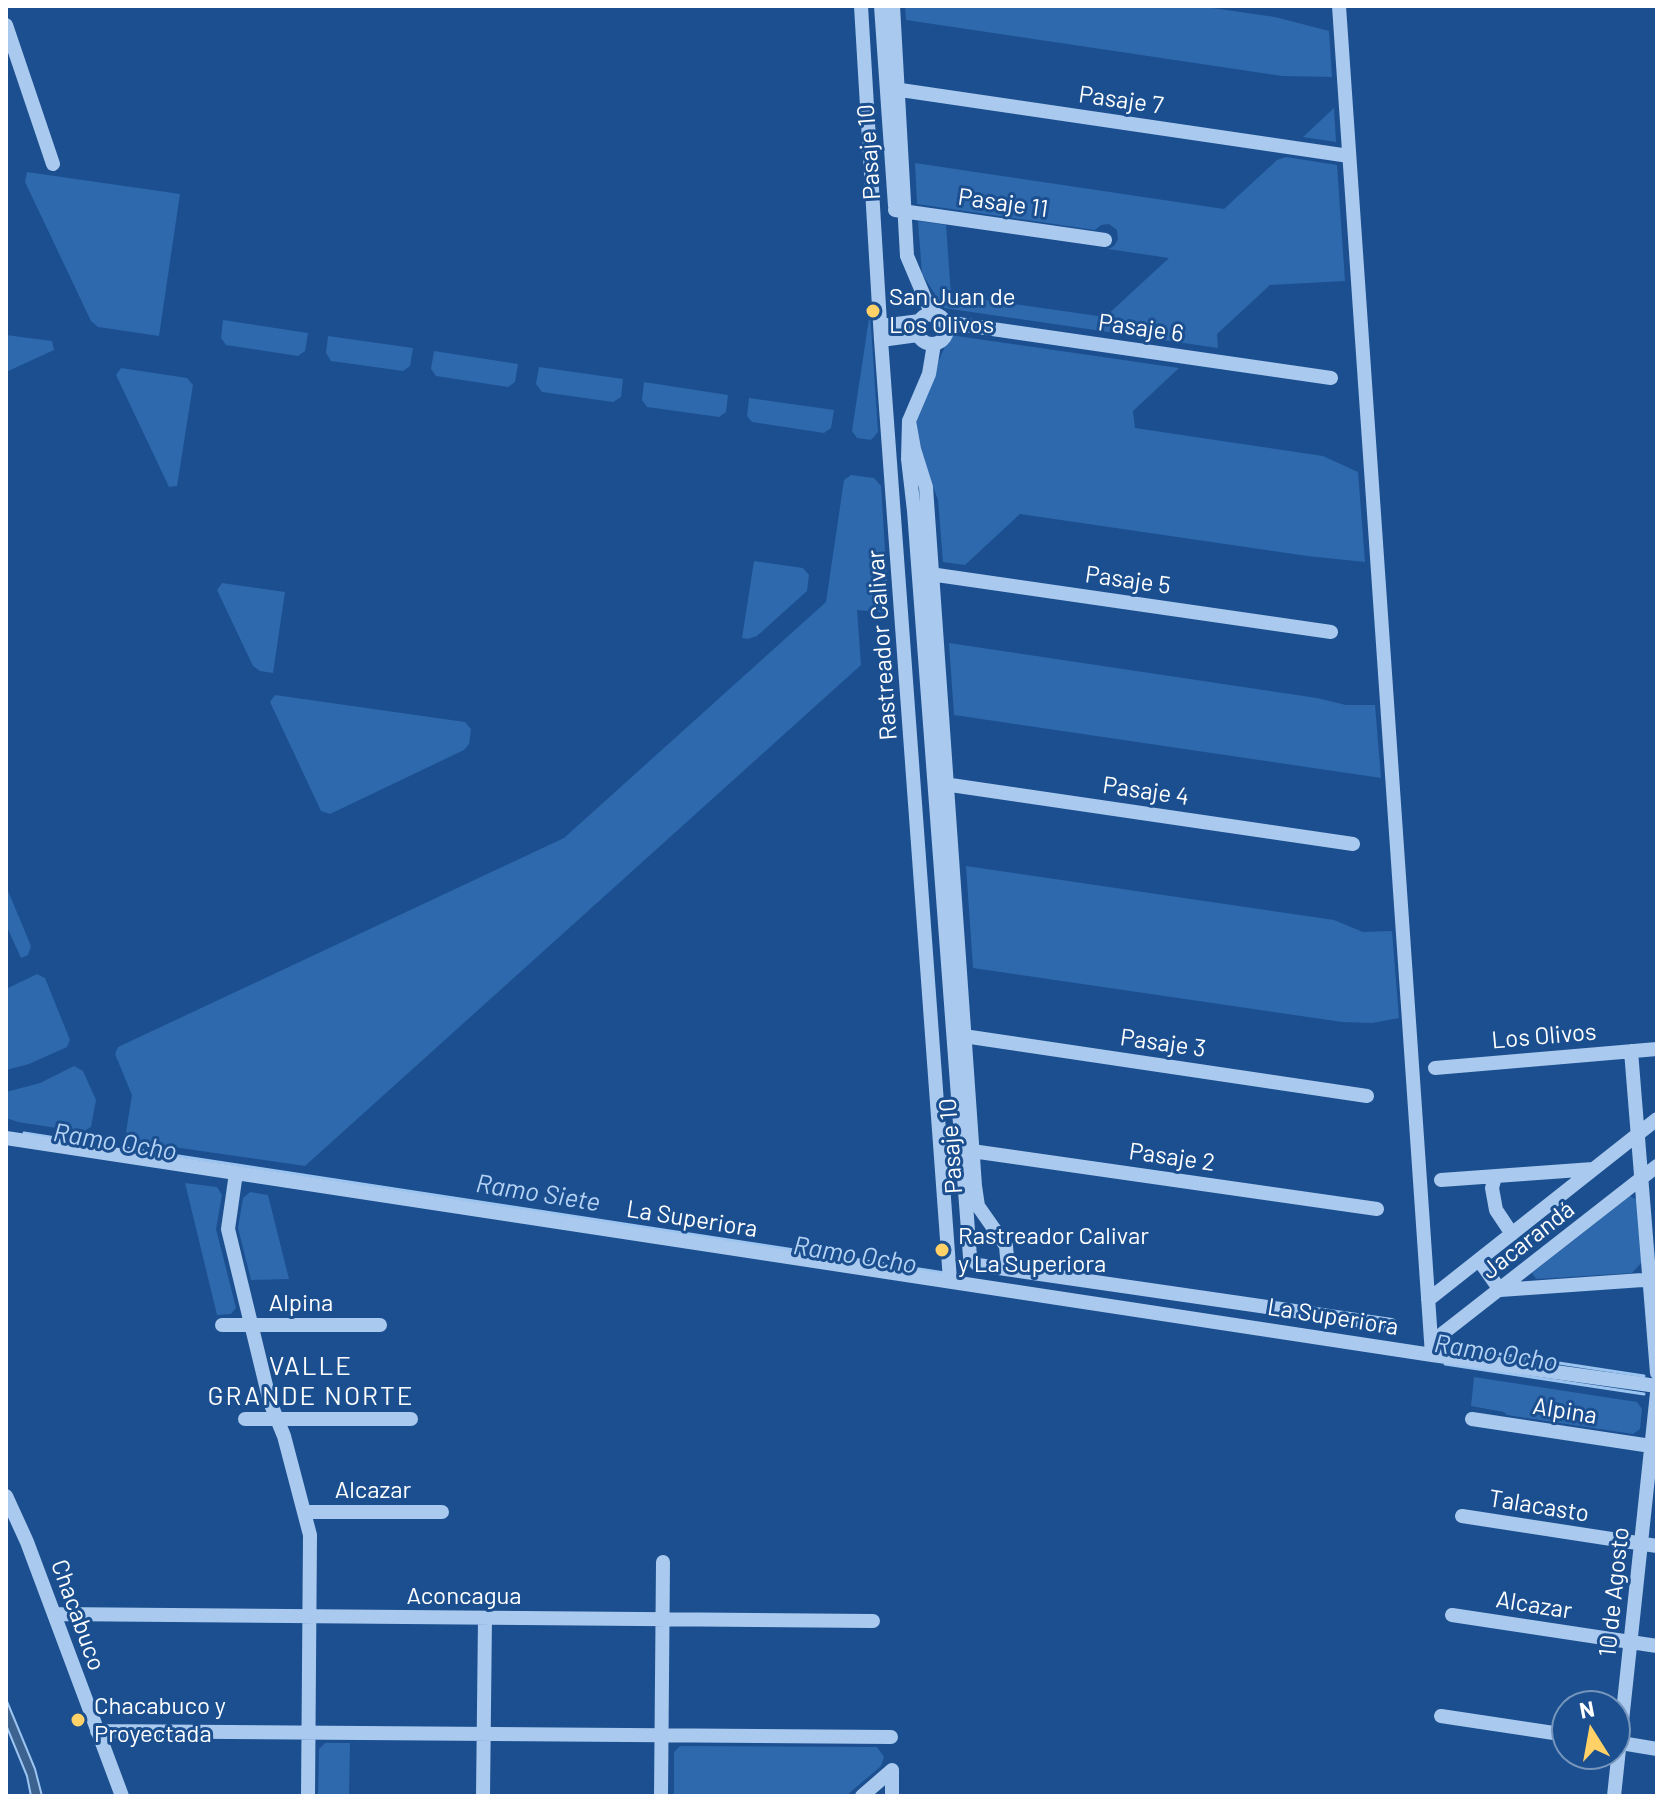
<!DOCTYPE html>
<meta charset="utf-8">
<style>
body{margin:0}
#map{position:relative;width:1663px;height:1802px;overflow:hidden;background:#1b4f8f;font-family:Barlow,sans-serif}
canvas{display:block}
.frame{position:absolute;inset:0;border:8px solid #fff;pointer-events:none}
.north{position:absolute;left:1551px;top:1690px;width:80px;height:80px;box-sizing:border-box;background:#1b4f8f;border:2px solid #7695bc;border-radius:50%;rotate:349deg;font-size:22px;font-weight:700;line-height:32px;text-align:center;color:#fff}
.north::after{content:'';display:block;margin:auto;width:28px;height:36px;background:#ffd166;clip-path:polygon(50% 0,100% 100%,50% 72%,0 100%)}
</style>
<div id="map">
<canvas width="1663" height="1802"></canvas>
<div class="frame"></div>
<div class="north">N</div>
</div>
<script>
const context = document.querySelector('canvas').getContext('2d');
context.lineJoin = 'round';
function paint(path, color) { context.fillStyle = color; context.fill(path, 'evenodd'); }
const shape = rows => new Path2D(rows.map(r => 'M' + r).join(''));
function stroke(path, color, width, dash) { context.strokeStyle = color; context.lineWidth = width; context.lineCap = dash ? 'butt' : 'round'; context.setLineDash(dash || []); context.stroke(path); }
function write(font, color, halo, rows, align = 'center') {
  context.font = font + ' Barlow,sans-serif'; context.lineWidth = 6; context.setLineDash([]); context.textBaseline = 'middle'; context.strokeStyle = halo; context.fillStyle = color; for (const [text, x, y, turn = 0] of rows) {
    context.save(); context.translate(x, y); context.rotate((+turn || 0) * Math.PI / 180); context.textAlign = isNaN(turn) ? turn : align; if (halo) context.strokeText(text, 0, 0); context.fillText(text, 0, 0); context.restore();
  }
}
const green = shape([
 [905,6,1199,6,1275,17,1329,31,1332,77,1282,76,906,20],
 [1334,108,1336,142,1303,137],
 [1286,157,1337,165,1345,281,1270,285,1217,334,1218,348,944,308,922,274,918,221,946,225,951,295,1105,317,1169,258,1108,249,1114,246,1118,239,1117,230,1109,224,1101,225,1095,230,917,204,915,163,1224,209,1277,160],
 [27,172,180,194,159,336,98,327,91,321,25,182],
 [870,312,878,432,871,440,857,438,852,431],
 [223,320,308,333,305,351,298,356,226,345,221,338],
 [6,335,52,341,54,350,6,372],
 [950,335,1179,368,1133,411,1135,428,1323,456,1358,472,1365,562,1307,556,1020,514,965,565,943,562,938,500,918,446,915,414],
 [328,336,413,348,410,366,403,371,331,361,326,353],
 [434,351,518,364,515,382,508,387,436,376,431,369],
 [539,367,623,379,621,397,613,402,542,392,536,384],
 [121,368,187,378,193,385,177,486,169,487,116,375],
 [644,382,728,395,726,412,719,417,647,407,642,400],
 [749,398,834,410,831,428,824,433,752,422,747,416],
 [851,475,874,478,881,486,889,613,857,610,861,665,305,1166,132,1141,126,1132,132,1095,115,1054,118,1047,564,838,826,602,844,480],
 [754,561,803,568,809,575,807,591,757,636,748,639,742,638],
 [222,583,285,592,273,673,260,671,253,666,217,590],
 [949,643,1317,698,1346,705,1375,705,1381,778,954,715],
 [275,695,465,722,471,729,469,744,464,750,330,814,321,811,270,702],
 [966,866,1334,920,1363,932,1392,931,1399,1018,1372,1023,1342,1022,973,968],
 [6,886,31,946,28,955,21,958,6,925],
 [37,974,45,978,70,1040,67,1047,29,1064,6,1070,6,989],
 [74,1066,83,1071,96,1100,91,1127,82,1132,18,1122,6,1118,6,1092,40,1083],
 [185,1183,217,1187,222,1195,216,1229,236,1308,231,1314,217,1315],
 [250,1192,268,1195,289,1279,251,1280,238,1228,243,1198],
 [1630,1196,1637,1200,1642,1262,1632,1273,1536,1279,1532,1273],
 [1474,1377,1637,1402,1642,1409,1640,1429,1633,1434,1507,1415,1504,1412,1471,1406],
 [325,1743,350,1743,349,1796,318,1796,319,1749],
 [680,1746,877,1747,884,1757,881,1766,846,1796,674,1796,674,1752]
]);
const water = shape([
 [6,1699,35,1769,42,1796,31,1796,27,1776,6,1725,6,1699]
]);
const stream = shape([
 [24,1133,88,1143],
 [126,1148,945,1273],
 [1447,1346,1644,1376],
 [1445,1364,1644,1394]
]);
const minor = shape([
 [861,6,881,340,950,1280],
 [881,6,895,206],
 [893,6,907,256,932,315],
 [1339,6,1432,1355],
 [6,25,53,164],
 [887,88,1349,156],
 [895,210,1105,240],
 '917 329a15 15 0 1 1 30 0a15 15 0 1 1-30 0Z',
 [944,322,1331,378],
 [881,326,920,321],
 [881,340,918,335],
 [909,421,929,374,934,344],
 [923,573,1331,632],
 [937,783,1353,844],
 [957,1035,1367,1096],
 [1631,1051,1657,1373],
 [1435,1068,1657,1049],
 [6,1138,1432,1355,1657,1386],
 [965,1150,1377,1209],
 [236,1173,228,1229,270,1402,284,1436,310,1535,308,1796],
 [1495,1177,1492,1188,1496,1210,1512,1234],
 [1441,1180,1593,1169],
 [1479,1260,1500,1290,1657,1279],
 [1008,1269,1006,1246,978,1206,975,1186,926,487,914,449,909,421,908,459,914,511,970,1257,978,1265,1391,1325],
 [1428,1300,1657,1119],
 [222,1325,380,1325],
 [1444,1356,1442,1334,1657,1166],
 [245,1419,411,1419],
 [1472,1419,1651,1446],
 [6,1496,27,1542,122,1796],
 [304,1512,442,1512],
 [1462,1516,1657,1546],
 [54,1614,873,1621],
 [1452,1615,1657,1646],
 [1441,1716,1567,1735],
 [97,1731,891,1737],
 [1615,1742,1657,1749],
 [892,1770,892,1796],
 [483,1796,485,1618],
 [661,1796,663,1562],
 [862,1796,892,1770],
 [1614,1796,1657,1393]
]);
const markers = [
 [873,311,8,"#ffd166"],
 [942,1250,8,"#ffd166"],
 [78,1720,8,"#ffd166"]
];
const streetNames = [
 ["Pasaje 7",1121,100,8],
 ["Pasaje 10",869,152,-94],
 ["Pasaje 11",1003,203,8],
 ["Pasaje 6",1141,328,8],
 ["Pasaje 5",1128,580,8],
 ["Rastreador Calivar",882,645,-94],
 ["Pasaje 4",1146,791,8],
 ["Los Olivos",1544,1036,-5],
 ["Pasaje 3",1163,1043,8],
 ["Pasaje 10",951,1146,-94],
 ["Pasaje 2",1172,1157,8],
 ["La Superiora",692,1219,9],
 ["Jacarandá",1528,1240,-38],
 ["Alpina",301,1303],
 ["La Superiora",1333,1317,9],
 ["Alpina",1565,1411,9],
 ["Alcazar",373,1490],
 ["Talacasto",1539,1506,9],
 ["10 de Agosto",1614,1592,-84],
 ["Aconcagua",464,1596],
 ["Alcazar",1534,1605,9],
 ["Chacabuco",78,1615,70]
];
const poiNames = [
 ["San Juan de",889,297],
 ["Los Olivos",889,325],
 ["Rastreador Calivar",958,1236],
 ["y La Superiora",958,1264],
 ["Chacabuco y",94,1706],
 ["Proyectada",94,1734]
];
const waterNames = [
 ["Ramo Ocho",115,1142,9],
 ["Ramo Siete",538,1193,9],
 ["Ramo Ocho",855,1255,9],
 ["Ramo Ocho",1496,1353,9]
];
const neighbourhoodNames = [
 ["VALLE",311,1366],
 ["GRANDE NORTE",311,1396]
];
paint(green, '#2e69ad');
paint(water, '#3c6290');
stroke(water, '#9cc4f0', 2);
stroke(stream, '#9cc4f0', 3);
stroke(minor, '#a9c9ee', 14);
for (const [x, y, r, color] of markers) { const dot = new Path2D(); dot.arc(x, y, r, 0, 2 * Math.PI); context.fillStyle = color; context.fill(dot); stroke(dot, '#1b4f8f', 3); }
write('24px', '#fff', '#1b4f8f', streetNames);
write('24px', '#fff', '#1b4f8f', poiNames, 'left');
write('italic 26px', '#b5d3f5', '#1b4f8f', waterNames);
context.letterSpacing = '2px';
write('26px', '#fff', '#1b4f8f', neighbourhoodNames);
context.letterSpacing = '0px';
</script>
